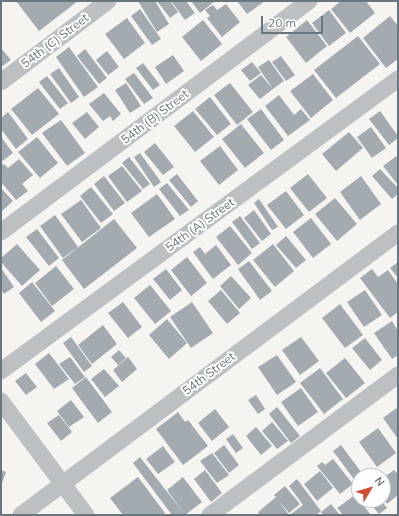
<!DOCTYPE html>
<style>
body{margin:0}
#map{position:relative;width:399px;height:516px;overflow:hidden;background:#f5f4f1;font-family:Mulish,sans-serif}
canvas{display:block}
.frame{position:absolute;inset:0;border:2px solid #67767f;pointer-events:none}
.north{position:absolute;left:351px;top:468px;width:40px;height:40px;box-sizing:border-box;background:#fff;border:1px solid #c2c8cc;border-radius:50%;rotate:52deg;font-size:11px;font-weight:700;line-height:16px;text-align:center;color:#67767f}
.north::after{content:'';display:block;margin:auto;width:14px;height:18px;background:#d14e35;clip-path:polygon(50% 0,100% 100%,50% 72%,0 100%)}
.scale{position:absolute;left:261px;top:16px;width:62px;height:18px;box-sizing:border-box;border:2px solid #67767f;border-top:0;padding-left:5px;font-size:12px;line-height:14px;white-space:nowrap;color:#67767f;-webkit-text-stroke:3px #fff;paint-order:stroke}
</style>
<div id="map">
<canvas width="399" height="516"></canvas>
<div class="frame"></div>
<div class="north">N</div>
<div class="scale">20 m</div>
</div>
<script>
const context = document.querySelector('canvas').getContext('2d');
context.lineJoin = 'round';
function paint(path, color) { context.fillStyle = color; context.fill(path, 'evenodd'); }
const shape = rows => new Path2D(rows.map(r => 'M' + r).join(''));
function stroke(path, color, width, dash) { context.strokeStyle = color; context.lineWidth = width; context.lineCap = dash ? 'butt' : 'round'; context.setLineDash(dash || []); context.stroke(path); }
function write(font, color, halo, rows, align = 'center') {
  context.font = font + ' Mulish,sans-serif'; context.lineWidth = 4; context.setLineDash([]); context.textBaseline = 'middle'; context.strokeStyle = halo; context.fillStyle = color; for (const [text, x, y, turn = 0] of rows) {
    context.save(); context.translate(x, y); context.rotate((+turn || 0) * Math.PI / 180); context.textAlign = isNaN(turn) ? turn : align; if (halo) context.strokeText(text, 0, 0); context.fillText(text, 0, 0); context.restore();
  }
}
const building = shape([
 [16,1,78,1,39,31],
 [138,1,155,1,169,24,157,32],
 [157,1,170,1,178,12,170,18],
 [171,1,186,1,195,13,185,20],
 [191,1,215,1,200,13],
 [237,1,265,1,247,14],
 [341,1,366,1,375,13,350,33,331,9],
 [226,4,240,22,222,37,207,18,210,16,205,10,213,5,217,10],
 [140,9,161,39,152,45,131,16],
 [329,10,346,33,329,46,312,23],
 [390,16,398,26,398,59,386,68,363,38],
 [127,18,145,43,124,59,105,34],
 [203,20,222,44,201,61,182,37],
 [307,20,327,46,306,63,286,37],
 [358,36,380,64,336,98,314,70],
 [69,47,98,87,84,97,56,57],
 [1,48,11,60,1,67],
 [85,49,107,78,99,84,77,56],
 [107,51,119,67,108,75,96,60],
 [173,55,184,71,166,84,155,67],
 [281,56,295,75,286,81,272,62],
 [269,60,284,81,273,89,258,67],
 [252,62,261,73,250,81,241,70],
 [143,63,160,85,153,90,136,68],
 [59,68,79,97,71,103,50,74],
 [134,73,153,98,144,104,125,79],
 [313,74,333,100,311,118,290,91],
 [261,75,273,89,260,99,248,85],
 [47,76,68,103,60,109,39,82],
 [126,83,141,106,130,113,115,90],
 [230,83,253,112,237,125,214,95],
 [38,88,59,114,32,135,11,109],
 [104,93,121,114,113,121,110,116,103,121,89,104],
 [279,95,294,115,301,109,310,120,288,136,265,106],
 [210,97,231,124,217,135,195,109],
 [261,109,284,140,271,150,247,119],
 [193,111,214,137,195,152,174,126],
 [380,111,398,136,398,138,389,145,369,119],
 [8,112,28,139,16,149,1,129,1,118],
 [87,112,99,127,85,139,72,123],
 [61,120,85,153,67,166,42,133],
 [241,124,264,153,245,168,222,139],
 [371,127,386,148,372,158,357,137],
 [349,132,363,148,336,171,322,154],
 [1,137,13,153,1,162],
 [37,137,58,163,40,178,18,152],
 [155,143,174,167,163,175,144,152],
 [220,146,238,170,219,185,200,161],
 [140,153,161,182,154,187,134,157],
 [398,155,398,185,383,166],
 [129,157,150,184,143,189,122,163],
 [19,159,33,175,22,184,28,191,16,200,1,182,1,166,4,164,8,168],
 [122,166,142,191,127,202,108,176],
 [380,169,398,188,398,194,392,199,372,176],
 [177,174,198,201,191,207,169,180],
 [308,174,327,198,309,212,290,188],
 [104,176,125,203,114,211,94,184],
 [361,176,381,204,360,220,340,192],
 [167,183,189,210,180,216,159,189],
 [91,187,113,214,101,223,80,196],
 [1,188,13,201,1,212],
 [286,191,304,215,286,229,267,205],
 [157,194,175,219,149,237,131,213],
 [335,198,357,224,337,241,315,214],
 [259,199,278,227,272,230,254,203],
 [81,200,101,228,82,242,61,214],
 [254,210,271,234,262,241,244,218],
 [55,215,78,247,63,258,40,226],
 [240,216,260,243,252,249,232,222],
 [311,218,331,244,313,258,293,232],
 [114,219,137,248,84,289,62,260],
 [230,226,252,253,238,265,216,237],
 [37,229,59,258,49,266,26,237],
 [286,236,306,260,296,268,276,245],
 [17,244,40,270,22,286,1,262,1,258],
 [273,244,294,271,275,287,253,260],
 [216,245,231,265,213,279,193,252,200,247,205,254],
 [187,257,207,283,191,296,171,270],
 [249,261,272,291,260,300,238,269],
 [398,262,398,278,390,268],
 [56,266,74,289,52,306,35,283],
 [1,268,14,287,4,294,1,289],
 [166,269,182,290,170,300,153,279],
 [372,269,378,277,388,270,398,284,398,312,390,318,360,278],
 [231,276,251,298,239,309,220,286],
 [32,282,55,311,41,322,19,293],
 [150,285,171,311,155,324,134,298],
 [221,290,240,313,227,324,208,301],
 [365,290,382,315,364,327,347,302],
 [123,302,142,327,128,338,108,313],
 [192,302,213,333,191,348,170,317],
 [340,304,363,335,345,348,322,318],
 [167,319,187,343,169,359,149,335],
 [392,321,398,331,398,355,392,359,374,333],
 [103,325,117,344,92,364,78,345],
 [71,337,92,366,84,372,63,343],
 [301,337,319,361,300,375,282,350],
 [365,338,382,360,370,370,352,348],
 [119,350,126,358,118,365,111,357],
 [49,353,69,379,54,389,35,364],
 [277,355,296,382,277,395,258,367],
 [70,357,85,377,75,384,59,364],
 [128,357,137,369,122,382,113,370],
 [345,358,365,383,346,398,326,373],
 [320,368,343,399,324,414,300,383],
 [104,369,119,386,105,397,91,379],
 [26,373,37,387,26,395,15,381],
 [86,377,112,412,98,423,72,388],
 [301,388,318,412,298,426,281,402],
 [256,395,265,409,258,414,248,400],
 [71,400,84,417,69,427,57,411],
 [277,407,300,436,291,443,269,414],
 [398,407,398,439,383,418],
 [215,409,229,427,212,441,198,423],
 [178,412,185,422,188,420,208,446,183,465,156,429],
 [59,415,72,432,61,441,47,423],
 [272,422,288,441,277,449,262,431],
 [256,427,272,446,261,455,246,436],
 [378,428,396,453,377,467,359,442],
 [233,434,243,448,236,453,226,439],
 [224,445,239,465,229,473,214,453],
 [341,445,364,476,359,476,359,480,356,482,333,451],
 [163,446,175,462,158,474,146,459],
 [212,453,229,475,217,483,200,461],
 [140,457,185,515,172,515,133,463],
 [333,459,353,484,340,494,317,466,322,462,325,465],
 [1,470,6,472,1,486],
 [205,470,222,493,211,502,194,479],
 [394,470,398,474,398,495,387,504,383,498,383,478],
 [320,471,333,488,317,501,304,484],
 [138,477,165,513,162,515,123,515,110,498],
 [183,477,202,502,185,515,167,490],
 [297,479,321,511,316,515,291,514,303,505,289,486],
 [285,486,300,504,289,513,279,501,289,515,260,515,258,512,276,497,274,495],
 [355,495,371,515,343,515,337,508],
 [367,500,381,500,387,508,379,514],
 [331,504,340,515,323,515,321,512]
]);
const street = shape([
 [1,82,108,1],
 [1,232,309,1],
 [1,371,398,79],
 [1,401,86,515],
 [21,515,398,233],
 [210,515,398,375]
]);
const streetNames = [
 ["54th (C) Street",55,41,-37],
 ["54th (B) Street",155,117,-37],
 ["54th (A) Street",200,225,-36],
 ["54th Street",209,374,-37]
];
paint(building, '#a4abb0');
stroke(street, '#bcc0c3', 17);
write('12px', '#67767f', '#fff', streetNames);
</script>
